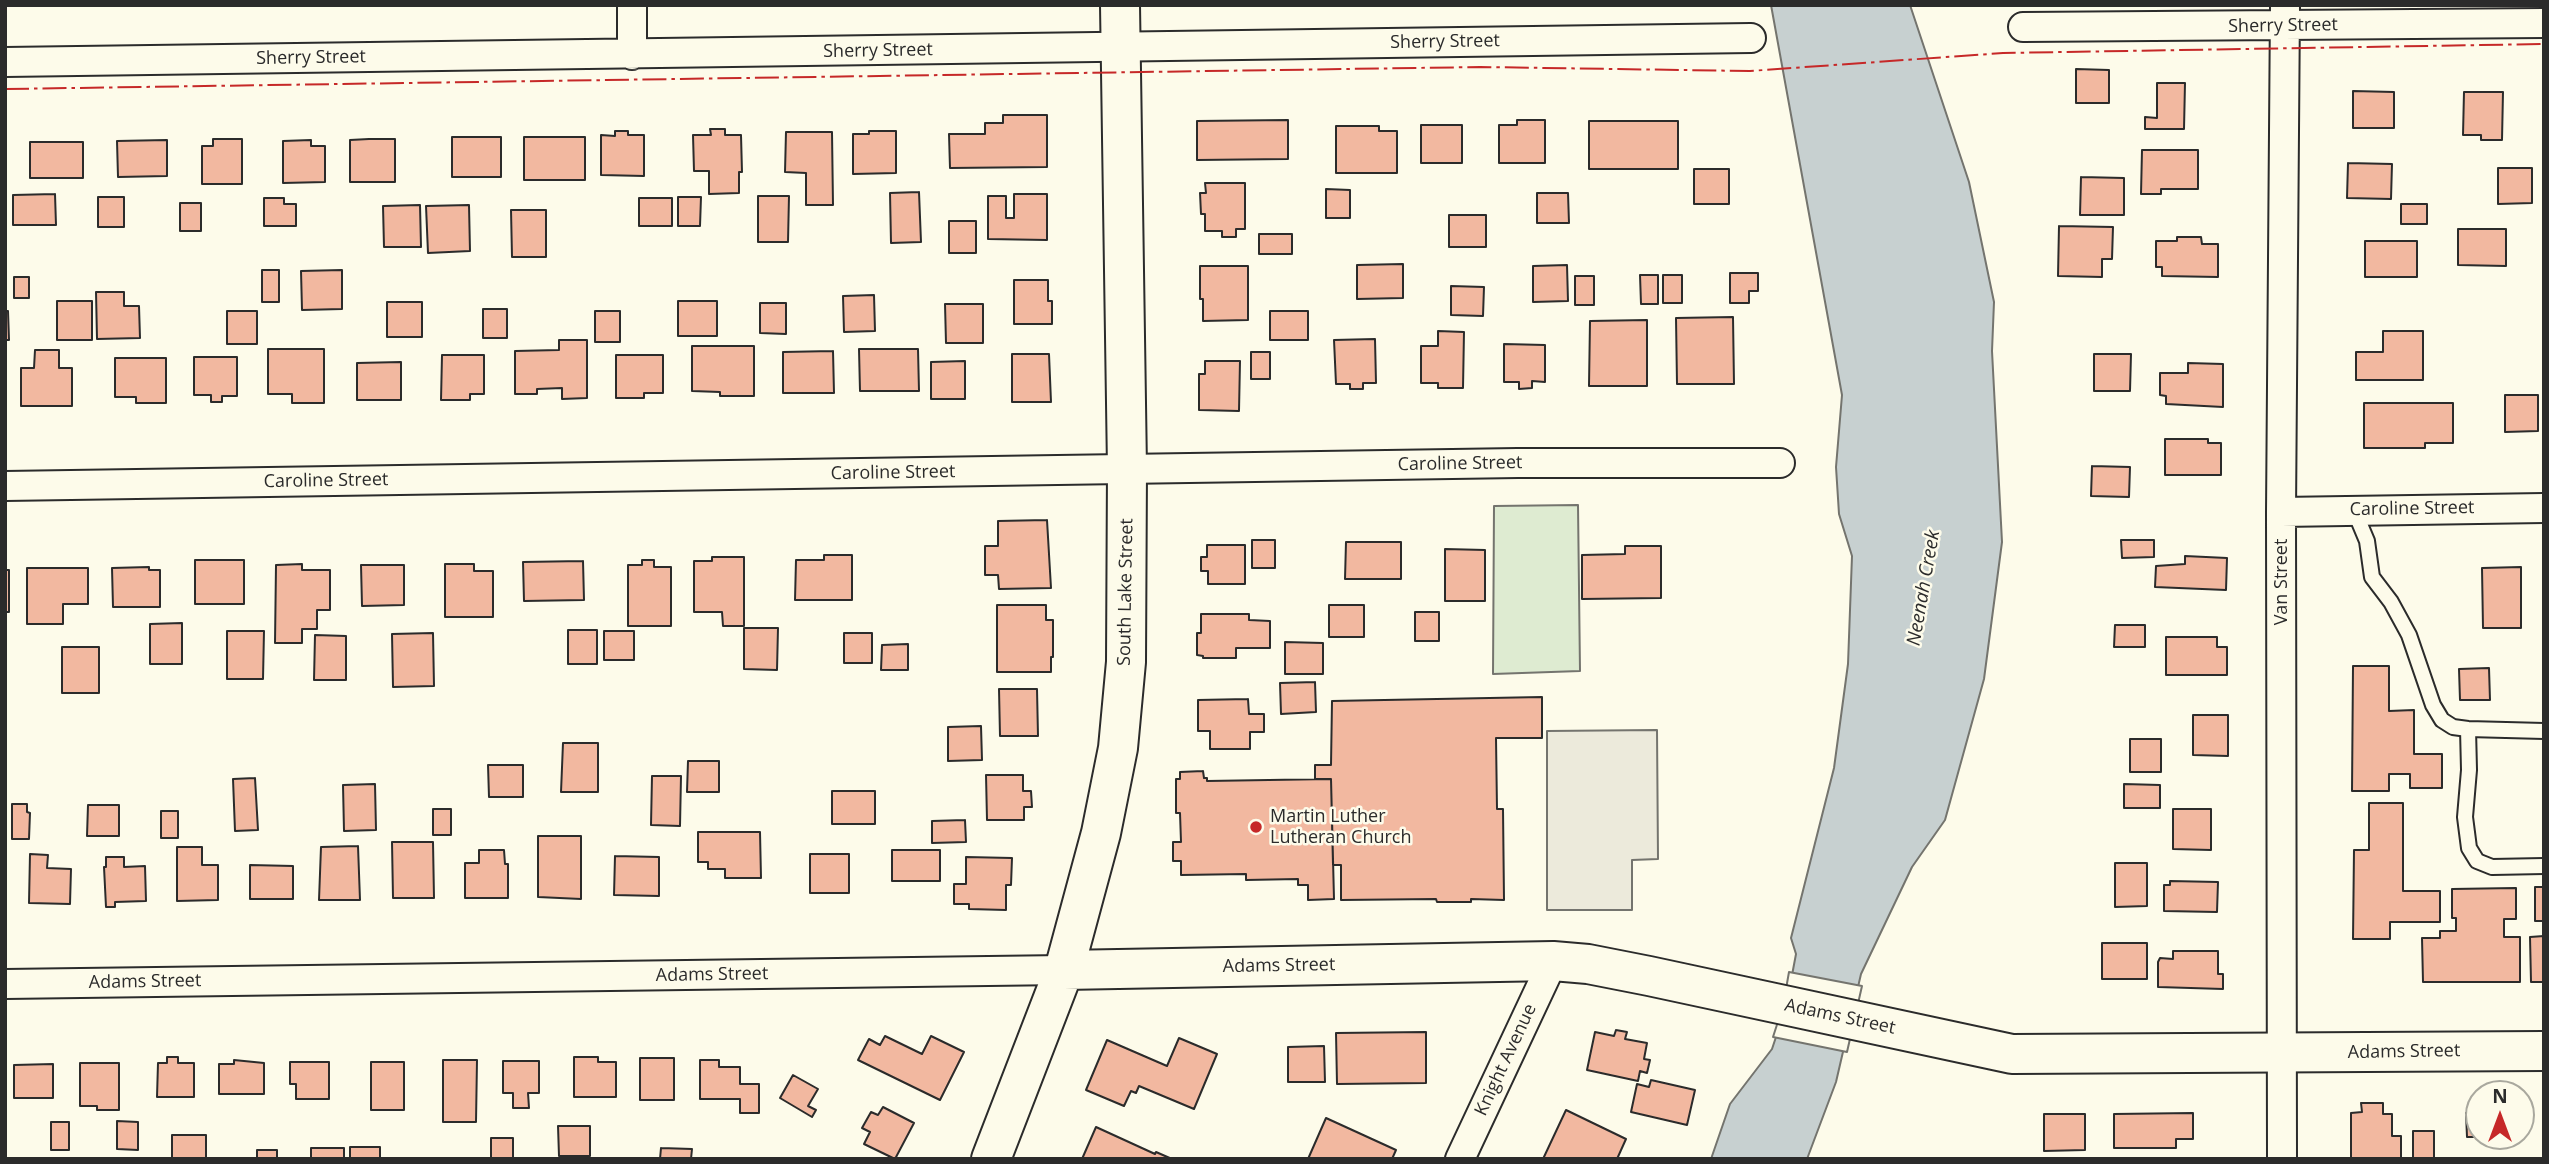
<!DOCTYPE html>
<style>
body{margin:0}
#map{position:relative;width:2549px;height:1164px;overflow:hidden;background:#fdfbea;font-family:"Open Sans",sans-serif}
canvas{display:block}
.frame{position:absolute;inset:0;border:7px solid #2b2b2b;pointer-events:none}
.north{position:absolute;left:2465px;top:1080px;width:70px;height:70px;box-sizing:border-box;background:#fdfbea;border:2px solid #a9a89e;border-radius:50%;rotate:0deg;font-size:19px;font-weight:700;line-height:28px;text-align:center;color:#2b2b2b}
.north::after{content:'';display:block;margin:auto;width:24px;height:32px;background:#c62828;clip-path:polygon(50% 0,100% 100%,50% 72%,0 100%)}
</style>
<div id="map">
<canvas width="2549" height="1164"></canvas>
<div class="frame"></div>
<div class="north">N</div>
</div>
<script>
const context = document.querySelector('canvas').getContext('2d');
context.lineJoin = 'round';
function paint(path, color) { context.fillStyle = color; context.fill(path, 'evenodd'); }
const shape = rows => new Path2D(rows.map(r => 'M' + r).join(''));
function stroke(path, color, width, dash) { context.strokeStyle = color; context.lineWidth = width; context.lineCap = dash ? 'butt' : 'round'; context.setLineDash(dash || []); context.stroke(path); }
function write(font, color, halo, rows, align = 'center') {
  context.font = font + ' "Open Sans",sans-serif'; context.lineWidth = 5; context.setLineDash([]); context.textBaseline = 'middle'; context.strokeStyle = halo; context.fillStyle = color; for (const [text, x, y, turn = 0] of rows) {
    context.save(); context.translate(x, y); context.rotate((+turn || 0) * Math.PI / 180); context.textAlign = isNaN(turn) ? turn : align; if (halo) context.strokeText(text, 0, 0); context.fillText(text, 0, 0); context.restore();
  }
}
const green = shape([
 [1578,505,1580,671,1493,674,1494,506,1578,505]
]);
const parking = shape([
 [1657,730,1658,859,1632,860,1632,910,1547,910,1547,731,1657,730]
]);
const water = shape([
 [1771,5,1910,5,1969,182,1994,302,1992,351,2002,542,1984,679,1945,820,1912,867,1861,974,1836,1082,1807,1159,1711,1159,1730,1104,1772,1049,1786,1007,1796,954,1791,938,1834,768,1848,664,1852,556,1839,514,1836,467,1842,395,1771,5]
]);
const pier = shape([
 [1789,972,1862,986,1847,1052,1773,1037,1783,1006,1789,972]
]);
const building = shape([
 [2076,69,2109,70,2109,103,2076,103,2076,69],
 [2157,83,2185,83,2184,129,2145,129,2145,117,2157,118,2157,83],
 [2353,91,2394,92,2394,128,2353,128,2353,91],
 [2464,92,2503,92,2502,140,2481,140,2481,135,2463,135,2464,92],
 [1003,115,1047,115,1047,167,950,168,949,134,985,134,985,123,1003,123,1003,115],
 [1288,120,1288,159,1197,160,1197,121,1288,120],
 [1517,120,1545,120,1545,163,1499,163,1499,125,1517,125,1517,120],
 [1589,121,1678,121,1678,169,1589,169,1589,121],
 [1421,125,1462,125,1462,163,1421,163,1421,125],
 [1336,126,1379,126,1379,131,1397,131,1397,173,1336,173,1336,126],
 [710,129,725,129,725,135,741,135,742,172,739,172,739,193,709,194,709,171,694,171,693,135,711,135,710,129],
 [615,131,628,131,628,135,644,135,644,176,601,175,601,135,615,136,615,131],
 [869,131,896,131,896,173,853,174,853,134,869,134,869,131],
 [786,132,832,132,833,205,806,205,806,173,785,172,786,132],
 [452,137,501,137,501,177,452,177,452,137],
 [524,137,585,137,585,180,524,180,524,137],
 [213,139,242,139,242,184,202,184,202,146,213,146,213,139],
 [369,139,395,139,395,182,350,182,350,140,369,139],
 [167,140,167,176,118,177,117,141,167,140],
 [311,140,311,146,325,146,325,182,283,183,283,141,311,140],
 [30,142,83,142,83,178,30,178,30,142],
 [2142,150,2198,150,2198,189,2161,189,2161,194,2141,194,2142,150],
 [2348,163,2392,164,2391,199,2347,198,2348,163],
 [2498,168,2532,168,2532,203,2498,204,2498,168],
 [1694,169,1729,169,1729,204,1694,204,1694,169],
 [2081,177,2124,178,2124,215,2080,215,2081,177],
 [1205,183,1245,183,1245,229,1236,229,1236,237,1222,237,1222,231,1205,231,1205,214,1201,214,1200,193,1206,193,1205,183],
 [1326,189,1350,190,1350,218,1326,218,1326,189],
 [919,192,921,242,891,243,890,193,919,192],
 [1537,193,1568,193,1569,223,1537,223,1537,193],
 [55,194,56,225,13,225,13,195,55,194],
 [1014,194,1047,194,1047,240,988,239,988,196,1006,196,1006,218,1014,218,1014,194],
 [758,196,789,196,788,242,758,242,758,196],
 [98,197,124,197,124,227,98,227,98,197],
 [678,197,701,197,700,226,678,226,678,197],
 [264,198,284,198,284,204,296,204,296,226,264,226,264,198],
 [639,198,672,198,672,226,639,226,639,198],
 [180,203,201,203,201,231,180,231,180,203],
 [2401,204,2427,204,2427,224,2401,224,2401,204],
 [420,205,421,247,384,247,383,206,420,205],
 [469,205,470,251,428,253,426,206,469,205],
 [511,210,546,210,546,257,512,257,511,210],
 [1449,215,1486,215,1486,247,1449,247,1449,215],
 [949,221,976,221,976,253,949,253,949,221],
 [2059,226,2113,227,2112,259,2102,259,2102,277,2058,276,2059,226],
 [2458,229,2506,229,2506,266,2458,265,2458,229],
 [1259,234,1292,234,1292,254,1259,254,1259,234],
 [2177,237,2201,237,2202,244,2218,244,2218,277,2162,276,2162,267,2156,267,2156,241,2177,241,2177,237],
 [2365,241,2417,241,2417,277,2365,277,2365,241],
 [1403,264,1403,298,1357,299,1357,265,1403,264],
 [1567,265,1568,301,1533,302,1533,266,1567,265],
 [1200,266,1248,266,1248,320,1203,321,1203,299,1200,299,1200,266],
 [262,270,279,270,279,302,262,302,262,270],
 [342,270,342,309,302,310,301,271,342,270],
 [1730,273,1758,273,1758,291,1749,291,1749,303,1730,303,1730,273],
 [1640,275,1658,275,1658,304,1641,304,1640,275],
 [1663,275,1682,275,1682,303,1663,303,1663,275],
 [1575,276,1594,276,1594,305,1575,305,1575,276],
 [14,277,29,277,29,298,14,298,14,277],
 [1014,280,1048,280,1048,301,1052,301,1052,324,1014,324,1014,280],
 [1451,286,1484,287,1483,316,1451,315,1451,286],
 [96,292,124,292,124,306,139,306,140,338,97,339,96,292],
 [874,295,875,331,844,332,843,296,874,295],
 [57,301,92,301,92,340,57,340,57,301],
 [678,301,717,301,717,336,678,336,678,301],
 [387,302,422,302,422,337,387,337,387,302],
 [760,303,786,303,786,334,760,333,760,303],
 [945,304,983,304,983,343,946,343,945,304],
 [483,309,507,309,507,338,483,338,483,309],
 [5,311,8,311,9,340,5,340,5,311],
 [227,311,257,311,257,344,227,344,227,311],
 [595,311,620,311,620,342,595,342,595,311],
 [1270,311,1308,311,1308,340,1270,340,1270,311],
 [1733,317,1734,384,1677,384,1676,318,1733,317],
 [1647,320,1647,386,1589,386,1590,321,1647,320],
 [1438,331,1464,332,1463,388,1438,388,1438,383,1421,383,1421,346,1438,346,1438,331],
 [2383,331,2423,331,2423,380,2356,380,2356,352,2383,352,2383,331],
 [1375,339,1376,383,1363,383,1363,389,1350,389,1350,384,1336,384,1334,340,1375,339],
 [559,340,587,340,587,398,562,399,562,388,537,389,537,394,515,394,515,351,559,350,559,340],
 [1504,344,1545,345,1545,382,1532,381,1532,388,1519,389,1519,382,1504,382,1504,344],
 [692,346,754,346,754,396,720,396,720,392,692,391,692,346],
 [268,349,324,349,324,403,292,403,292,394,268,394,268,349],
 [859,349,918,349,919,391,860,391,859,349],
 [35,350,59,350,59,368,72,368,72,406,21,406,21,368,34,368,35,350],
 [833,351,834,393,783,393,783,352,833,351],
 [1251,352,1270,352,1270,379,1251,379,1251,352],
 [1012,354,1049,354,1051,402,1012,402,1012,354],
 [2094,354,2131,354,2130,391,2094,391,2094,354],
 [442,355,484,355,484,394,470,394,470,400,441,400,442,355],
 [616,355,663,355,663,393,644,393,644,398,616,398,616,355],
 [194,357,237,357,237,396,222,396,222,402,211,402,211,395,194,395,194,357],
 [115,358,166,358,166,403,136,403,136,397,115,397,115,358],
 [965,361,965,399,931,399,931,362,965,361],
 [1205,361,1240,361,1239,411,1199,410,1199,374,1205,374,1205,361],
 [401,362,401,400,357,400,357,363,401,362],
 [2188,363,2223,364,2223,407,2166,404,2166,396,2160,395,2160,373,2188,373,2188,363],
 [2505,395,2538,395,2538,431,2505,432,2505,395],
 [2364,403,2453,403,2453,443,2425,443,2425,448,2364,448,2364,403],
 [2165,439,2208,439,2208,443,2221,443,2221,475,2165,475,2165,439],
 [2092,466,2130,467,2129,497,2091,496,2092,466],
 [1047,520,1051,588,999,589,998,575,985,575,985,546,998,546,998,521,1047,520],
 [1252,540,1275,540,1275,568,1252,568,1252,540],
 [2121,540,2154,540,2154,557,2122,558,2121,540],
 [1346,542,1401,542,1401,579,1345,579,1346,542],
 [1207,545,1245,545,1245,584,1208,584,1208,571,1201,571,1201,557,1207,557,1207,545],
 [1625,546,1661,546,1661,598,1582,599,1582,555,1625,554,1625,546],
 [1445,549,1485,550,1485,601,1445,601,1445,549],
 [824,555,852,555,852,600,795,600,796,560,824,560,824,555],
 [2185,556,2227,558,2226,590,2155,587,2156,566,2185,564,2185,556],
 [712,557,744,557,744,626,723,626,722,612,694,612,694,561,712,561,712,557],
 [195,560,244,560,244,604,195,604,195,560],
 [642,560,654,560,654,567,671,567,671,626,628,626,628,565,642,565,642,560],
 [583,561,584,600,524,601,523,562,583,561],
 [302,564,302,570,330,570,330,610,317,610,317,629,302,629,302,643,275,643,276,565,302,564],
 [445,564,474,564,474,571,493,571,493,617,445,617,445,564],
 [361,565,404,565,404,605,362,606,361,565],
 [149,567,149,570,160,570,160,607,113,607,112,568,149,567],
 [2521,567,2521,628,2483,628,2482,568,2521,567],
 [27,568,88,568,88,604,63,604,63,624,27,624,27,568],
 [5,570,9,570,9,612,5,612,5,570],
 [997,605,1046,605,1046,620,1053,620,1053,657,1051,657,1051,672,997,672,997,605],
 [1329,605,1364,605,1364,637,1329,637,1329,605],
 [1415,612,1439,612,1439,641,1415,641,1415,612],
 [1201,614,1249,614,1249,620,1270,621,1270,648,1236,648,1236,658,1203,658,1203,656,1197,655,1197,633,1201,633,1201,614],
 [182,623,182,664,150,664,150,624,182,623],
 [2115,625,2145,625,2145,647,2114,647,2115,625],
 [744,628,778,628,777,670,744,669,744,628],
 [568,630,597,630,597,664,568,664,568,630],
 [227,631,264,631,263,679,227,679,227,631],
 [604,631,634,631,634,660,604,660,604,631],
 [433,633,434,686,393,687,392,634,433,633],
 [844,633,872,633,872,663,844,663,844,633],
 [315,635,346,636,346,680,314,680,315,635],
 [2166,637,2217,637,2217,647,2227,647,2227,675,2166,675,2166,637],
 [1285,642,1323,643,1323,674,1285,674,1285,642],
 [908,644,908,670,881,670,882,645,908,644],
 [62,647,99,647,99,693,62,693,62,647],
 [2353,666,2389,666,2389,711,2414,710,2414,754,2442,754,2442,788,2410,788,2410,774,2389,774,2389,791,2352,791,2353,666],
 [2489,668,2490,700,2460,700,2459,669,2489,668],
 [1315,682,1316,712,1281,714,1280,683,1315,682],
 [999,689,1037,689,1038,736,1000,736,999,689],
 [1542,697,1542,738,1496,738,1497,809,1503,809,1504,900,1471,899,1471,902,1437,902,1436,899,1341,900,1341,865,1333,865,1331,779,1315,779,1315,765,1331,765,1332,701,1542,697],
 [1248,699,1249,714,1264,714,1264,732,1250,732,1250,749,1210,749,1210,731,1198,731,1198,700,1248,699],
 [2193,715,2228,715,2228,756,2193,755,2193,715],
 [981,726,982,760,948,761,948,727,981,726],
 [2130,739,2161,739,2161,772,2130,772,2130,739],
 [563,743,598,743,598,792,561,792,563,743],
 [688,761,719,761,719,792,687,792,688,761],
 [488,765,523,765,523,797,489,797,488,765],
 [1203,771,1204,778,1207,778,1207,781,1331,779,1334,899,1308,900,1308,885,1298,885,1298,879,1246,880,1246,874,1181,875,1181,861,1173,861,1173,842,1181,842,1180,813,1176,813,1176,779,1180,779,1180,772,1203,771],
 [986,775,1023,775,1023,791,1031,791,1032,807,1024,807,1024,820,987,820,986,775],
 [652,776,681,776,680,826,651,825,652,776],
 [255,778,258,830,235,831,233,779,255,778],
 [375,784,376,830,344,831,343,785,375,784],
 [2124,784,2160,785,2160,808,2124,808,2124,784],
 [832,791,875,791,875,824,832,824,832,791],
 [2369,803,2403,803,2403,891,2440,891,2440,922,2390,922,2390,939,2353,939,2354,850,2369,850,2369,803],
 [12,804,27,804,27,812,30,813,29,839,12,839,12,804],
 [88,805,119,805,119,836,87,836,88,805],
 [433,809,451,809,451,835,433,835,433,809],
 [2173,809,2211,809,2211,850,2173,849,2173,809],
 [161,811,178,811,178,838,161,838,161,811],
 [965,820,966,842,932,843,932,821,965,820],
 [698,832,760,832,761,878,725,878,725,869,708,869,708,862,698,862,698,832],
 [538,836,581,836,581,899,538,897,538,836],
 [392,842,433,842,434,898,393,898,392,842],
 [358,846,360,900,319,900,321,847,358,846],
 [177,847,202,847,202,865,218,865,218,900,177,901,177,847],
 [479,850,504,850,505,864,508,864,508,898,465,898,465,863,479,863,479,850],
 [892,850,940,850,940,881,892,881,892,850],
 [30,854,48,855,47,868,71,869,70,904,29,903,30,854],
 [810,854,849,854,849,893,810,893,810,854],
 [615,856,659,857,659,896,614,895,615,856],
 [106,857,124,857,124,867,145,866,146,901,115,902,115,907,106,907,104,867,106,867,106,857],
 [966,857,1012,858,1011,885,1006,885,1006,910,969,909,969,904,954,904,954,884,966,884,966,857],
 [2115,863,2147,863,2147,906,2115,907,2115,863],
 [250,865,293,866,293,899,250,899,250,865],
 [2170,881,2218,882,2217,912,2164,911,2164,885,2170,885,2170,881],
 [2535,887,2544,887,2544,921,2535,921,2535,887],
 [2516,888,2516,919,2504,919,2504,937,2520,937,2520,982,2423,982,2422,938,2440,938,2440,931,2456,931,2456,918,2452,918,2452,889,2516,888],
 [2544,936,2544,982,2531,982,2530,937,2544,936],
 [2102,943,2147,943,2147,979,2102,979,2102,943],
 [2173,951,2218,951,2218,974,2223,974,2223,989,2158,987,2158,962,2160,958,2173,959,2173,951],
 [1616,1030,1627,1032,1625,1039,1647,1043,1644,1059,1650,1060,1647,1073,1640,1071,1638,1081,1587,1070,1595,1032,1614,1036,1616,1030],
 [1426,1032,1426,1083,1337,1084,1336,1033,1426,1032],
 [885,1036,922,1054,931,1036,964,1052,940,1100,858,1060,869,1039,880,1045,885,1036],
 [1179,1038,1217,1054,1194,1109,1139,1086,1136,1093,1131,1091,1124,1106,1086,1090,1107,1040,1167,1066,1179,1038],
 [1324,1046,1325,1082,1288,1082,1288,1047,1324,1046],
 [167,1057,178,1057,178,1063,194,1063,194,1097,157,1097,158,1063,167,1063,167,1057],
 [574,1057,598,1057,598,1062,616,1062,616,1097,574,1097,574,1057],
 [640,1058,674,1058,674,1100,640,1100,640,1058],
 [234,1060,264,1063,264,1094,219,1094,219,1064,234,1064,234,1060],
 [443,1060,477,1060,476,1122,443,1122,443,1060],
 [700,1060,719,1060,719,1067,740,1067,740,1084,759,1084,759,1113,740,1113,740,1099,700,1099,700,1060],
 [503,1061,539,1061,539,1093,528,1093,529,1108,513,1108,513,1093,503,1093,503,1061],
 [290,1062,329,1062,329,1099,296,1099,296,1084,290,1084,290,1062],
 [371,1062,404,1062,404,1110,371,1110,371,1062],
 [80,1063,119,1063,119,1110,97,1110,97,1106,80,1106,80,1063],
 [53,1064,53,1098,14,1098,14,1065,53,1064],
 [793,1075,818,1089,808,1106,816,1110,812,1117,780,1098,793,1075],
 [1651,1080,1695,1090,1687,1125,1631,1112,1637,1084,1649,1087,1651,1080],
 [2361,1103,2383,1103,2383,1114,2392,1114,2392,1136,2401,1136,2401,1158,2351,1158,2351,1113,2362,1112,2361,1103],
 [883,1107,914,1123,895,1159,864,1144,870,1132,862,1128,871,1112,878,1115,883,1107],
 [1566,1110,1626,1139,1617,1159,1543,1159,1566,1110],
 [2193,1113,2193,1139,2176,1139,2176,1148,2114,1148,2114,1114,2193,1113],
 [2466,1113,2479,1113,2479,1136,2521,1136,2523,1113,2522,1137,2467,1137,2466,1113],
 [2044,1114,2085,1114,2085,1150,2044,1151,2044,1114],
 [1326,1118,1396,1150,1392,1159,1308,1159,1326,1118],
 [117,1121,138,1122,138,1150,117,1149,117,1121],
 [51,1122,69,1122,69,1150,51,1150,51,1122],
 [558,1126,590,1126,590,1156,559,1156,558,1126],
 [1096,1127,1155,1154,1156,1152,1172,1159,1082,1159,1096,1127],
 [2413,1131,2434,1131,2434,1159,2413,1159,2413,1131],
 [172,1135,206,1135,206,1159,172,1159,172,1135],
 [491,1138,513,1138,513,1159,491,1159,491,1138],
 [350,1147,380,1147,380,1159,350,1159,350,1147],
 [311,1148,344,1148,344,1159,311,1159,311,1148],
 [661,1148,692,1149,691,1159,660,1159,661,1148],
 [257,1150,277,1150,277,1159,257,1159,257,1150]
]);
const lane = shape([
 [2354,510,2367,541,2372,577,2391,602,2409,635,2433,705,2442,720,2453,727,2468,729,2544,731],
 [2468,729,2469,770,2465,817,2469,848,2477,861,2492,867,2544,866]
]);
const street = shape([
 [2023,27,2544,23],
 [632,55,632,5],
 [5,62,1751,38],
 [5,486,1518,463,1780,463],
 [2281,512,2544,508],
 [5,984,1064,970],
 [1460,1159,1553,961],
 [2282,1159,2281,512,2285,5]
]);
const secondary = shape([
 [1064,970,1553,961,1588,964,1649,976,2012,1054,2544,1051],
 [991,1159,1064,970,1101,833,1118,748,1126,662,1127,469,1120,5]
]);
const power = shape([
 [5,89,1480,67,1750,71,2003,53,2544,44]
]);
const markers = [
 [1256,827,7,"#c62828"]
];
const streetNames = [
 ["Sherry Street",2283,26,-1],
 ["Sherry Street",1445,42,-1],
 ["Sherry Street",878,51,-1],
 ["Sherry Street",311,58,-1],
 ["Caroline Street",1460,464,-1],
 ["Caroline Street",893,473,-1],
 ["Caroline Street",326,481,-1],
 ["Caroline Street",2412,509,-1],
 ["Van Street",2282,582,-90],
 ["South Lake Street",1126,592,-89],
 ["Adams Street",1279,966,-1],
 ["Adams Street",712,975,-1],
 ["Adams Street",145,982,-1],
 ["Adams Street",1840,1017,12],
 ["Adams Street",2404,1052,-1],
 ["Knight Avenue",1506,1060,-65]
];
const poiNames = [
 ["Martin Luther",1270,817],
 ["Lutheran Church",1270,838]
];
const waterNames = [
 ["Neenah Creek",1924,588,-80]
];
paint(green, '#deebd1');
stroke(green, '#74746e', 2);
paint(parking, '#eceadb');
stroke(parking, '#74746e', 2);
paint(water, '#c7d0d0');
stroke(water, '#74746e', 2);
paint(pier, '#fdfbea');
stroke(pier, '#74746e', 2);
paint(building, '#f2b8a0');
stroke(building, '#2b2b2b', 2);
stroke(lane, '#2b2b2b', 18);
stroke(street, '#2b2b2b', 32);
stroke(secondary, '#2b2b2b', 42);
stroke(lane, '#fdfbea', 14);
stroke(street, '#fdfbea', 28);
stroke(secondary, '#fdfbea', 38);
stroke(power, '#c62828', 2, [24, 5, 3.5, 5]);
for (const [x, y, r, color] of markers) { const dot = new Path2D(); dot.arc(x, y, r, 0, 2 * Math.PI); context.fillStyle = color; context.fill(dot); stroke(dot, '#fdfbea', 2.5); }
write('18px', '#2b2b2b', '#fdfbea', streetNames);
write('18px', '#2b2b2b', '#fdfbea', poiNames, 'left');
write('italic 19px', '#2b2b2b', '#fdfbea', waterNames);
</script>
